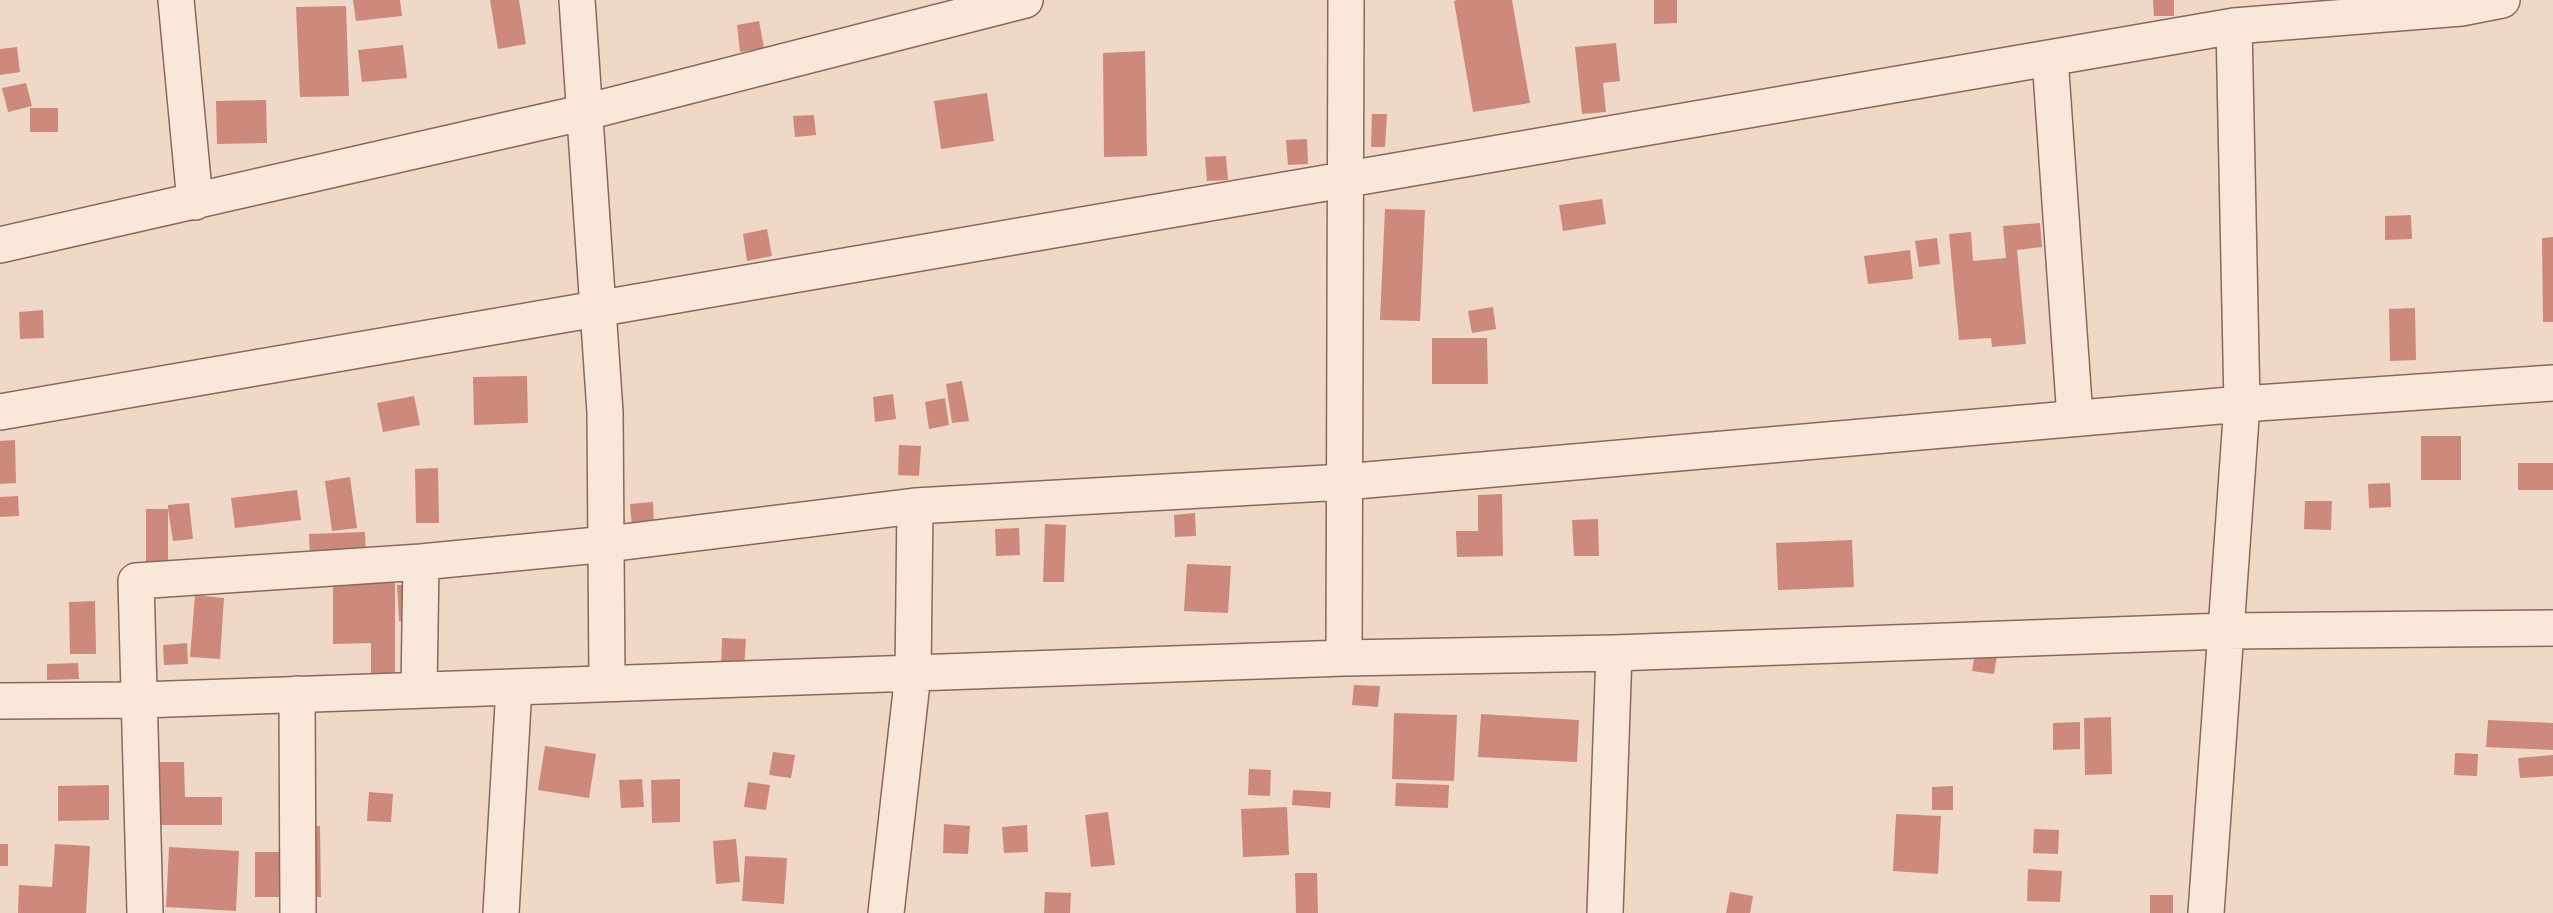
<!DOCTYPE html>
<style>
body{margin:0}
canvas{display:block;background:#efd8c6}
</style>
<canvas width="2553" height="913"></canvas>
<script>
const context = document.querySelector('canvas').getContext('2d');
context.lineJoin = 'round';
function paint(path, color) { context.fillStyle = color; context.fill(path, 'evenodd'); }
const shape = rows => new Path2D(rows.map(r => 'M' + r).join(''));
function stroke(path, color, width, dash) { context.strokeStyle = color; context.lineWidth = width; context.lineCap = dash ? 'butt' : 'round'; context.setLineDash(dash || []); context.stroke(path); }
const building = shape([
 [353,0,400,0,402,16,356,21],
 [490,0,519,0,526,44,498,49],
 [1457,0,1512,0,1530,103,1473,112,1454,1],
 [1654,0,1677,0,1677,23,1654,24],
 [2153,0,2174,0,2174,16,2154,16],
 [346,6,349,96,300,97,296,7],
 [759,21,764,48,740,52,737,25],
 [1616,43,1620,81,1603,83,1606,112,1582,114,1575,47],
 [403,45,407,78,362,82,358,50],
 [17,47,20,72,0,75,0,49],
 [1145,51,1147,156,1104,157,1103,53],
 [26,83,32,106,8,112,2,88],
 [987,93,994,141,941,149,934,101],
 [266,100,267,143,217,144,216,101],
 [30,108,58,108,58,132,30,132],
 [1372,114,1387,114,1385,147,1371,147],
 [814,115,816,135,795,137,793,116],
 [1307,139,1308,164,1288,165,1286,140],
 [1226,156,1228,180,1207,181,1205,157],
 [1602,199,1606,224,1563,231,1559,205],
 [1385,209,1425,210,1420,321,1380,320],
 [2411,215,2412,239,2385,240,2385,216],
 [2040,223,2042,247,2017,250,2026,344,1992,347,1991,338,1959,340,1949,234,1971,232,1973,261,2006,258,2003,226],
 [767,229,772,256,747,261,743,234],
 [2553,237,2553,322,2543,322,2542,238],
 [1937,238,1940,264,1919,267,1915,241],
 [1910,250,1913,279,1868,284,1864,256],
 [1493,307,1496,329,1472,333,1468,311],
 [2415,308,2416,360,2390,361,2389,309],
 [43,310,44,338,20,339,19,312],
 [1432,338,1487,338,1488,384,1432,384],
 [527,376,528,423,474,425,473,377],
 [962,381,969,421,952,423,946,384],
 [893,394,896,419,875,422,873,397],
 [414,396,420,425,383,432,377,403],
 [945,398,949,425,929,429,925,402],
 [2421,436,2461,436,2461,480,2421,480],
 [15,440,16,483,0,484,0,441],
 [899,445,921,446,919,476,898,475],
 [2518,463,2553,463,2553,490,2518,490],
 [438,468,439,523,416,523,415,469],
 [350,477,357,528,332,531,325,481],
 [2390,483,2391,507,2369,508,2368,484],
 [297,490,301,520,235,528,231,498],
 [1502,494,1503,556,1457,557,1456,531,1478,531,1478,495],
 [18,496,19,516,0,517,0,497],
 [2305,501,2332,501,2331,530,2304,529],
 [653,502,654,525,632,527,630,504],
 [189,503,193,539,173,541,168,509,168,569,146,569,146,509,168,509,168,505],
 [1195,513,1196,536,1175,537,1174,515],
 [1598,519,1599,556,1574,556,1572,520],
 [1045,524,1066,525,1064,582,1043,582],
 [1019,528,1020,555,996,556,995,529],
 [365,532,366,559,310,560,309,534],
 [1852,540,1854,587,1778,590,1776,543],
 [1187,564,1231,566,1228,613,1184,611],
 [333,580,395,580,395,680,371,680,371,643,333,644],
 [413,584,415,620,399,621,397,585],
 [195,595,224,598,220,659,190,657],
 [95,601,96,654,70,654,69,602],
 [722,638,746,639,744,668,721,667],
 [187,643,188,664,164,665,163,645],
 [1976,646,1998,649,1994,674,1972,671],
 [78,663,79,679,47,680,47,664],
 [1354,685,1380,686,1378,707,1352,705],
 [1394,713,1457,715,1454,781,1392,779],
 [1481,714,1579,720,1577,762,1478,757],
 [2111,717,2112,774,2085,775,2084,718],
 [2488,720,2553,723,2553,750,2486,747],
 [2080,722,2080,749,2053,750,2053,723],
 [545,746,596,754,589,798,538,790],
 [773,752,795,755,791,778,769,775],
 [2455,753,2478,754,2477,776,2454,775],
 [2553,755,2553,776,2520,778,2518,758],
 [156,762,184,762,185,797,222,797,222,825,157,825],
 [1249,769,1271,770,1270,796,1248,795],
 [642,779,644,807,621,808,619,780],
 [680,779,680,822,652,823,651,780],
 [748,782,770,785,766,810,744,807],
 [1396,783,1449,785,1448,808,1395,806],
 [109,785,109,820,58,821,58,786],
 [1953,786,1953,810,1932,810,1932,787],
 [1293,790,1331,792,1330,808,1292,805],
 [369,792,393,794,391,822,367,821],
 [1287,807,1289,855,1243,857,1241,809],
 [1108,812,1115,865,1091,867,1085,815],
 [1896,814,1941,816,1938,874,1893,871],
 [944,824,970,826,968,854,943,853],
 [1027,825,1028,852,1004,853,1002,827],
 [305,826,320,826,321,897,255,897,255,852,304,852],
 [2034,829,2059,830,2058,854,2033,853],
 [736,839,740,882,716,884,713,841],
 [0,844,8,844,8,866,0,866],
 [55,844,90,846,86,913,18,913,19,885,52,887],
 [169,847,239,851,236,911,166,907],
 [745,856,787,858,784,904,742,901],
 [2028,869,2062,871,2060,902,2027,901],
 [1295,873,1317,873,1318,913,1296,913],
 [1045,892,1071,893,1070,913,1044,913],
 [1730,892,1753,896,1750,913,1726,913],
 [2150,895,2173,895,2173,913,2150,913]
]);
const minor = shape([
 [176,0,195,202],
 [577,0,605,412,607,683],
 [2050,58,2075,418],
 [0,245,586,112,1025,0],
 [0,412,2234,26,2461,8,2502,0],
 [1344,658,1346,0],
 [419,690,421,562],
 [297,694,298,913],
 [0,701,141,700,1344,658,1614,653,2225,631,2553,628],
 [145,913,136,581,421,562,608,544,915,506,1344,482,2242,404,2553,383],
 [501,913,514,687],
 [886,913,913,674,915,506],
 [1605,913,1614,653],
 [2206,913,2242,404,2234,26]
]);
paint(building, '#cd897c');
stroke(minor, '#8a685c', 38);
stroke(minor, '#f9e8da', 35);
</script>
